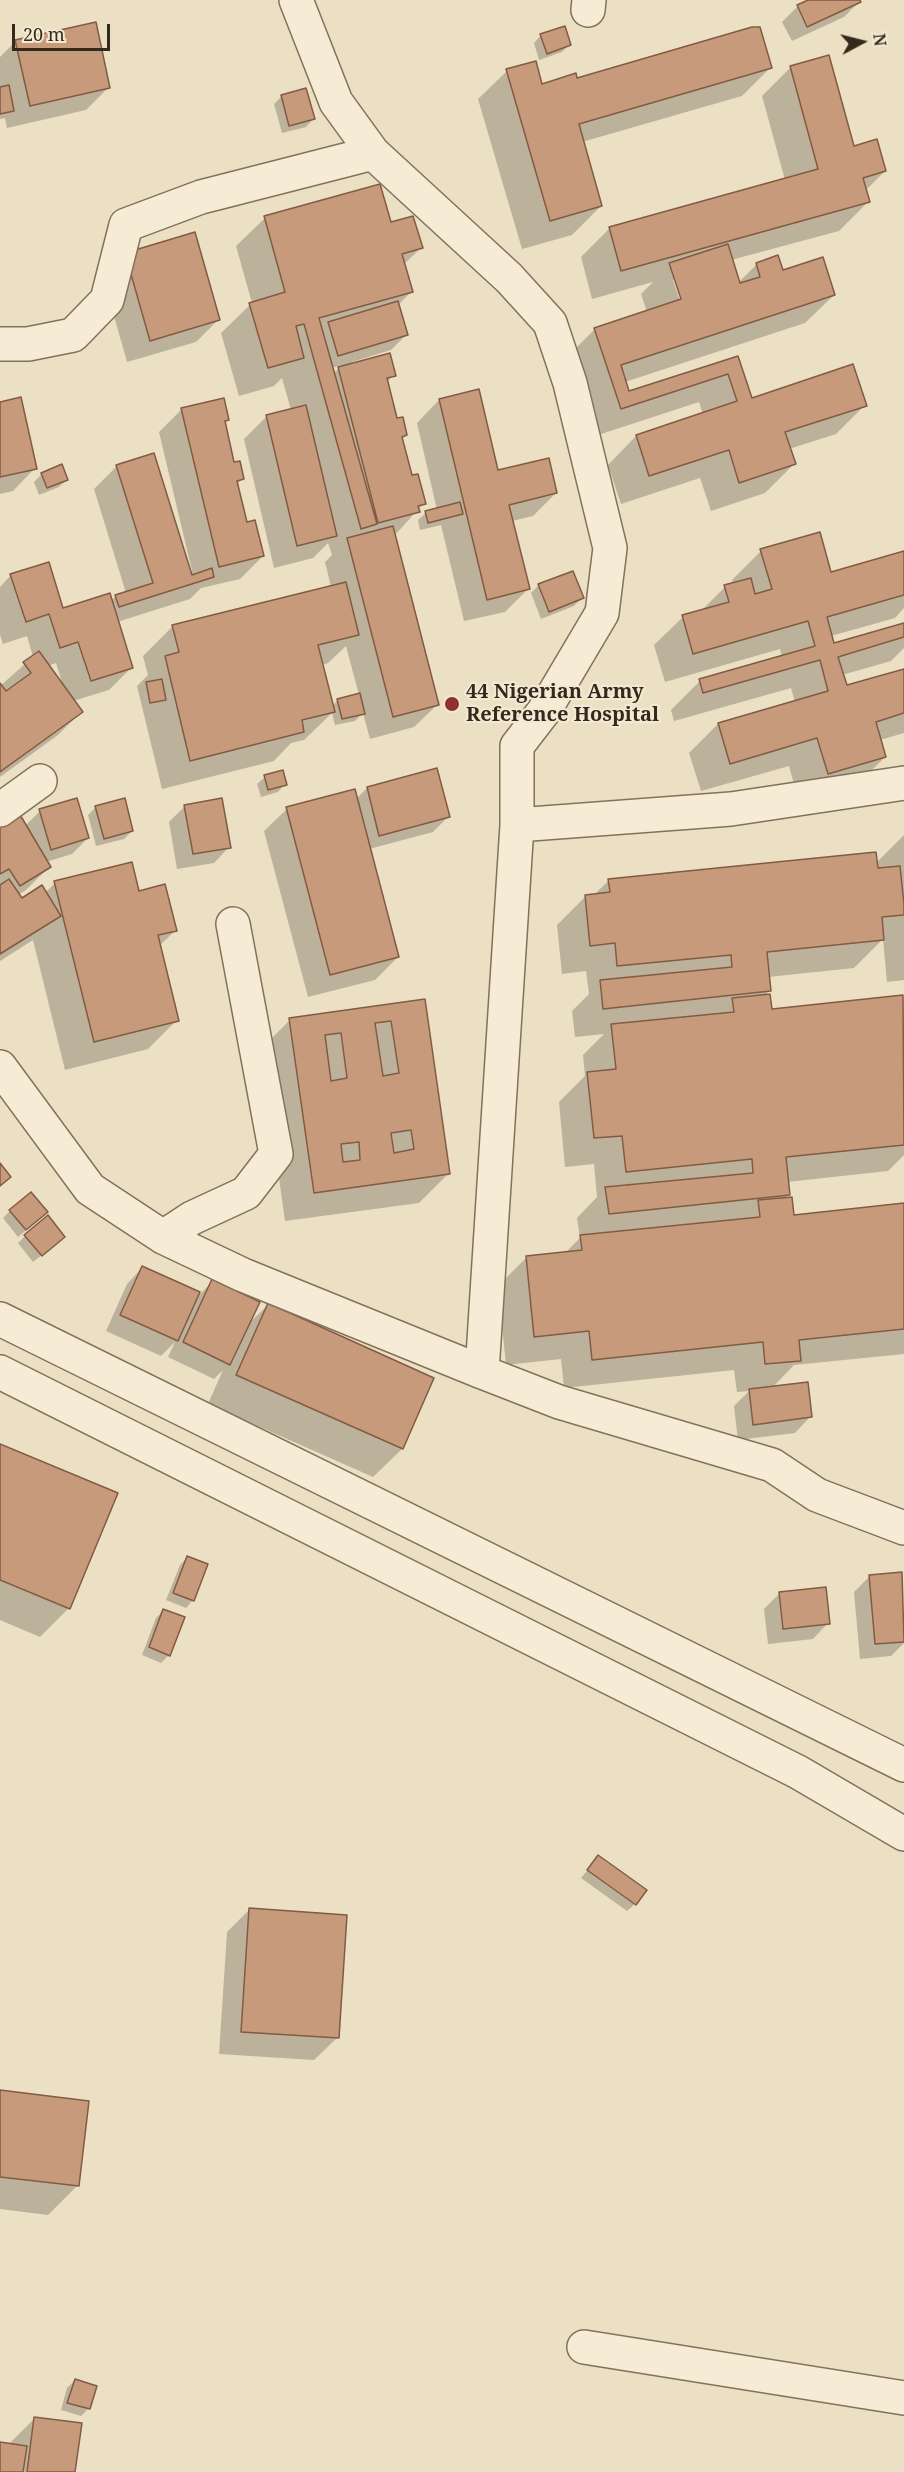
<!DOCTYPE html>
<style>
body{margin:0}
#map{position:relative;width:904px;height:2472px;overflow:hidden;background:#ebdfc4;font-family:"Noto Serif",serif}
canvas{display:block}
.north{position:absolute;left:832px;top:12px;width:60px;height:60px;-webkit-text-stroke:4px #f3e9d3;paint-order:stroke;rotate:83deg;font-size:16px;font-weight:700;line-height:24px;text-align:center;color:#35291e}
.north::after{content:'';display:block;margin:auto;width:21px;height:27px;background:#35291e;clip-path:polygon(50% 0,100% 100%,50% 72%,0 100%)}
.scale{position:absolute;left:12px;top:24px;width:98px;height:27px;box-sizing:border-box;border:3px solid #35291e;border-top:0;padding-left:8px;font-size:18px;line-height:21px;white-space:nowrap;color:#35291e;-webkit-text-stroke:4px #f3e9d3;paint-order:stroke}
</style>
<div id="map">
<canvas width="904" height="2472"></canvas>
<div class="north">N</div>
<div class="scale">20 m</div>
</div>
<script>
const context = document.querySelector('canvas').getContext('2d');
context.lineJoin = 'round';
function paint(path, color) { context.fillStyle = color; context.fill(path, 'evenodd'); }
const shape = rows => new Path2D(rows.map(r => 'M' + r).join(''));
function stroke(path, color, width, dash) { context.strokeStyle = color; context.lineWidth = width; context.lineCap = dash ? 'butt' : 'round'; context.setLineDash(dash || []); context.stroke(path); }
function write(font, color, halo, rows, align = 'center') {
  context.font = font + ' "Noto Serif",serif'; context.lineWidth = 4.5; context.setLineDash([]); context.textBaseline = 'middle'; context.strokeStyle = halo; context.fillStyle = color; for (const [text, x, y, turn = 0] of rows) {
    context.save(); context.translate(x, y); context.rotate((+turn || 0) * Math.PI / 180); context.textAlign = isNaN(turn) ? turn : align; if (halo) context.strokeText(text, 0, 0); context.fillText(text, 0, 0); context.restore();
  }
}
const shadow = shape([
 [811,0,859,0,859,2,844,17,792,41,782,22,798,6],
 [541,35,569,45,562,52,539,60,534,43],
 [16,41,109,87,86,110,7,128,5,118,0,119,0,57],
 [771,67,742,96,582,142,601,206,572,235,522,249,478,99,507,71,541,85,576,80],
 [791,67,853,148,885,171,865,191,868,202,839,231,731,260,739,282,757,264,782,272,834,295,805,323,625,382,628,393,737,358,751,400,865,405,836,434,789,449,794,464,765,493,711,511,700,478,621,504,608,465,636,436,703,414,699,402,592,437,566,358,595,329,647,312,641,294,653,282,592,299,581,257,610,228,785,180,762,96],
 [673,280,676,280,685,306,682,307],
 [281,97,313,119,306,127,282,133,274,104],
 [265,218,390,224,421,248,403,265,411,292,398,305,406,335,391,350,352,362,353,364,394,375,386,383,396,420,406,435,401,439,411,477,424,503,395,535,437,705,414,727,370,739,363,713,355,721,335,725,332,713,304,740,291,743,274,761,162,789,137,686,148,675,143,656,172,627,331,587,325,562,332,555,328,543,313,558,274,568,244,439,267,416,291,410,282,378,274,386,239,396,221,333,252,303,236,246],
 [342,365,333,374,331,368],
 [346,646,359,695,338,700,332,706,322,665,328,663],
 [125,254,218,320,196,342,127,362,103,277],
 [439,400,497,472,556,493,533,516,512,521,528,589,505,612,464,621,441,525,420,530,418,520,426,513,437,510,417,423],
 [0,403,35,468,13,491,0,494],
 [182,409,227,420,224,423,233,464,242,479,236,485,246,524,263,556,240,579,201,588,190,599,117,622,132,667,109,690,73,701,81,712,58,735,0,777,0,686,33,657,27,636,3,644,0,635,0,587,11,575,62,610,111,601,116,596,126,593,94,489,116,467,153,455,190,572,192,571,159,432],
 [56,663,63,686,48,666],
 [42,474,66,480,59,487,39,495,34,482],
 [761,551,830,574,904,553,904,608,895,618,831,636,833,645,904,625,904,648,891,661,842,675,846,687,904,671,904,733,880,740,885,757,856,786,799,802,789,766,701,791,689,753,718,724,795,702,791,688,674,721,671,710,700,681,782,657,780,649,665,682,654,645,683,617,700,612,725,587,733,584,732,580],
 [539,585,582,598,574,606,541,619,531,593],
 [265,777,285,784,278,792,261,797,257,784],
 [367,788,448,817,433,832,369,849,398,957,375,980,308,997,264,831,287,809,356,799],
 [185,806,229,847,214,863,177,869,169,822],
 [96,807,132,831,124,839,96,846,88,815],
 [40,811,88,838,72,854,46,862,49,867,26,890,18,895,21,900,45,893,55,883,138,892,175,931,159,946,177,1020,148,1049,65,1070,33,940,0,961,0,827,25,826],
 [904,835,904,980,887,982,883,939,854,968,768,977,769,991,764,996,770,1011,902,997,904,1017,904,1155,888,1171,787,1182,789,1195,784,1199,792,1216,904,1205,904,1354,794,1365,772,1388,810,1417,795,1433,738,1440,734,1406,749,1391,737,1392,734,1370,564,1388,561,1359,506,1365,498,1286,527,1257,564,1254,580,1238,577,1218,597,1197,594,1164,565,1167,559,1102,585,1076,583,1055,604,1034,575,1037,572,1011,589,994,586,971,562,974,557,925,586,896,594,895,609,880,876,863],
 [424,1001,448,1174,419,1203,285,1221,261,1049,290,1020],
 [10,1211,38,1220,18,1237,3,1218],
 [25,1236,56,1244,33,1262,18,1243],
 [142,1268,200,1294,213,1281,248,1324,268,1305,432,1379,402,1449,373,1477,208,1404,223,1370,214,1379,168,1357,175,1342,161,1356,106,1331,127,1284],
 [0,1446,69,1608,40,1637,0,1620],
 [187,1558,193,1600,186,1608,166,1600,180,1565],
 [901,1574,904,1643,891,1656,860,1659,854,1592,869,1577],
 [780,1593,828,1623,813,1639,768,1644,764,1609],
 [163,1611,169,1655,161,1663,142,1655,156,1618],
 [599,1857,635,1904,627,1911,581,1878],
 [249,1910,337,2038,314,2060,219,2054,227,1932],
 [0,2092,77,2186,48,2215,0,2209],
 [75,2380,95,2386,88,2409,81,2416,61,2410,67,2388],
 [35,2418,74,2472,0,2472,0,2443,8,2445]
]);
const building = shape([
 [808,0,860,0,861,2,807,27,797,5,808,0],
 [96,22,110,88,30,106,15,40,96,22],
 [565,26,571,45,547,54,540,34,565,26],
 [752,27,760,27,772,68,579,124,602,206,550,221,506,69,536,61,542,84,576,73,577,78,752,27],
 [829,55,854,146,877,139,886,171,863,178,870,202,621,271,609,227,818,169,790,66,829,55],
 [9,85,14,111,0,114,0,87,9,85],
 [306,88,315,119,289,126,281,95,306,88],
 [380,184,391,222,413,216,423,248,402,254,413,292,319,318,377,524,361,529,304,324,296,326,304,358,268,368,249,303,285,292,264,216,380,184],
 [195,232,220,320,150,341,125,253,195,232],
 [728,244,740,283,760,277,756,263,778,255,783,270,823,257,835,295,621,365,629,391,738,356,752,398,853,364,867,406,785,432,796,464,739,483,729,450,649,476,636,435,737,401,728,374,621,409,594,328,681,299,669,263,728,244],
 [398,301,408,335,338,356,328,322,398,301],
 [390,353,396,376,387,378,397,418,403,417,407,435,402,437,412,475,418,474,426,504,418,506,420,512,378,523,338,367,390,353],
 [479,389,498,470,549,458,557,493,509,505,530,589,487,600,439,399,479,389],
 [21,397,37,469,0,477,0,402,21,397],
 [224,398,229,420,225,421,234,462,240,461,244,479,237,481,247,522,255,520,264,556,219,567,181,408,224,398],
 [306,405,337,536,297,546,266,415,306,405],
 [154,453,192,575,212,568,214,577,119,607,115,595,153,583,116,465,154,453],
 [62,464,68,480,47,488,41,473,62,464],
 [460,502,463,514,428,523,425,511,460,502],
 [393,526,439,705,393,717,347,538,393,526],
 [820,532,831,572,904,551,904,595,827,617,834,643,904,623,904,637,838,657,847,685,904,669,904,713,876,722,886,757,828,774,817,738,730,764,718,723,828,691,820,660,703,693,699,679,815,646,808,621,693,654,682,615,729,602,724,585,751,578,755,594,772,589,760,549,820,532],
 [49,562,63,608,110,593,133,668,91,681,78,642,60,648,49,614,26,622,10,574,49,562],
 [573,571,584,598,549,612,538,584,573,571],
 [346,582,359,635,318,645,335,712,302,720,304,732,190,761,165,656,179,652,172,625,346,582],
 [39,651,83,712,0,772,0,683,6,691,31,673,23,662,39,651],
 [162,679,166,700,150,703,146,682,162,679],
 [360,693,365,714,342,719,337,699,360,693],
 [437,768,450,817,379,836,367,787,437,768],
 [283,770,287,785,268,790,264,775,283,770],
 [355,789,399,957,330,975,286,807,355,789],
 [77,798,89,838,51,850,39,809,77,798],
 [125,798,133,831,104,839,95,806,125,798],
 [222,798,231,848,193,854,184,805,222,798],
 [19,813,51,867,20,886,9,869,0,874,0,825,19,813],
 [876,852,878,868,900,866,904,904,904,915,882,917,884,940,767,952,771,991,603,1009,600,980,732,967,731,955,617,966,615,943,590,946,585,895,610,892,608,879,876,852],
 [132,862,139,891,165,884,177,931,158,935,179,1021,94,1042,54,881,132,862],
 [9,879,22,898,42,885,61,916,0,954,0,885,9,879],
 [770,994,772,1009,903,995,904,1145,786,1157,790,1195,609,1214,605,1187,753,1173,752,1159,626,1172,622,1136,594,1138,587,1072,616,1069,611,1024,734,1012,732,998,770,994],
 [425,999,450,1174,314,1193,289,1018,425,999],
 [391,1021,399,1073,383,1076,375,1023,391,1021],
 [341,1033,347,1078,331,1081,325,1035,341,1033],
 [411,1130,414,1149,394,1153,391,1133,411,1130],
 [359,1142,360,1160,343,1162,341,1144,359,1142],
 [0,1163,11,1177,0,1186,0,1163],
 [31,1192,48,1212,26,1230,9,1210,31,1192],
 [792,1197,794,1215,904,1203,904,1329,799,1340,801,1361,765,1364,763,1342,592,1360,589,1331,534,1337,526,1256,582,1250,580,1235,760,1217,758,1200,792,1197],
 [48,1215,65,1237,42,1256,24,1235,48,1215],
 [142,1266,200,1292,178,1341,120,1315,142,1266],
 [212,1279,260,1302,230,1365,183,1342,212,1279],
 [268,1303,434,1378,403,1449,236,1375,268,1303],
 [808,1382,812,1417,753,1425,749,1389,808,1382],
 [0,1444,118,1493,70,1609,0,1580,0,1444],
 [187,1556,208,1564,194,1601,173,1593,187,1556],
 [902,1572,904,1642,875,1644,869,1575,902,1572],
 [826,1587,830,1624,783,1629,779,1592,826,1587],
 [163,1609,185,1617,170,1656,149,1647,163,1609],
 [598,1855,647,1890,636,1905,587,1870,598,1855],
 [249,1908,347,1915,339,2038,241,2032,249,1908],
 [0,2090,89,2101,79,2186,0,2177,0,2090],
 [75,2379,97,2386,90,2409,67,2403,75,2379],
 [34,2417,82,2423,75,2472,27,2472,34,2417],
 [0,2442,27,2446,23,2472,0,2472,0,2442]
]);
const minor = shape([
 [588,10,589,0],
 [0,344,28,344,73,335,107,300,126,225,201,197,373,153],
 [0,810,40,781],
 [517,825,731,809,904,783],
 [0,1067,90,1189,163,1237,243,1275,482,1372,517,825,517,746,544,711,602,613,610,548,570,383,550,323,509,278,373,153,336,102,296,0],
 [163,1237,192,1218,246,1193,276,1154,233,924],
 [0,1319,904,1765],
 [0,1372,798,1772,904,1834],
 [482,1372,559,1402,772,1465,817,1495,904,1528],
 [584,2347,904,2398]
]);
const markers = [
 [452,704,8,"#902f31"]
];
const poiNames = [
 ["44 Nigerian Army",466,692],
 ["Reference Hospital",466,715]
];
paint(shadow, '#0003');
paint(building, '#c79a7c');
stroke(building, '#825b43', 1.5);
stroke(minor, '#84715b', 36);
stroke(minor, '#f6ecd6', 33);
for (const [x, y, r, color] of markers) { const dot = new Path2D(); dot.arc(x, y, r, 0, 2 * Math.PI); context.fillStyle = color; context.fill(dot); stroke(dot, '#f3e9d3', 2); }
write('bold 20px', '#35291e', '#f3e9d3', poiNames, 'left');
</script>
